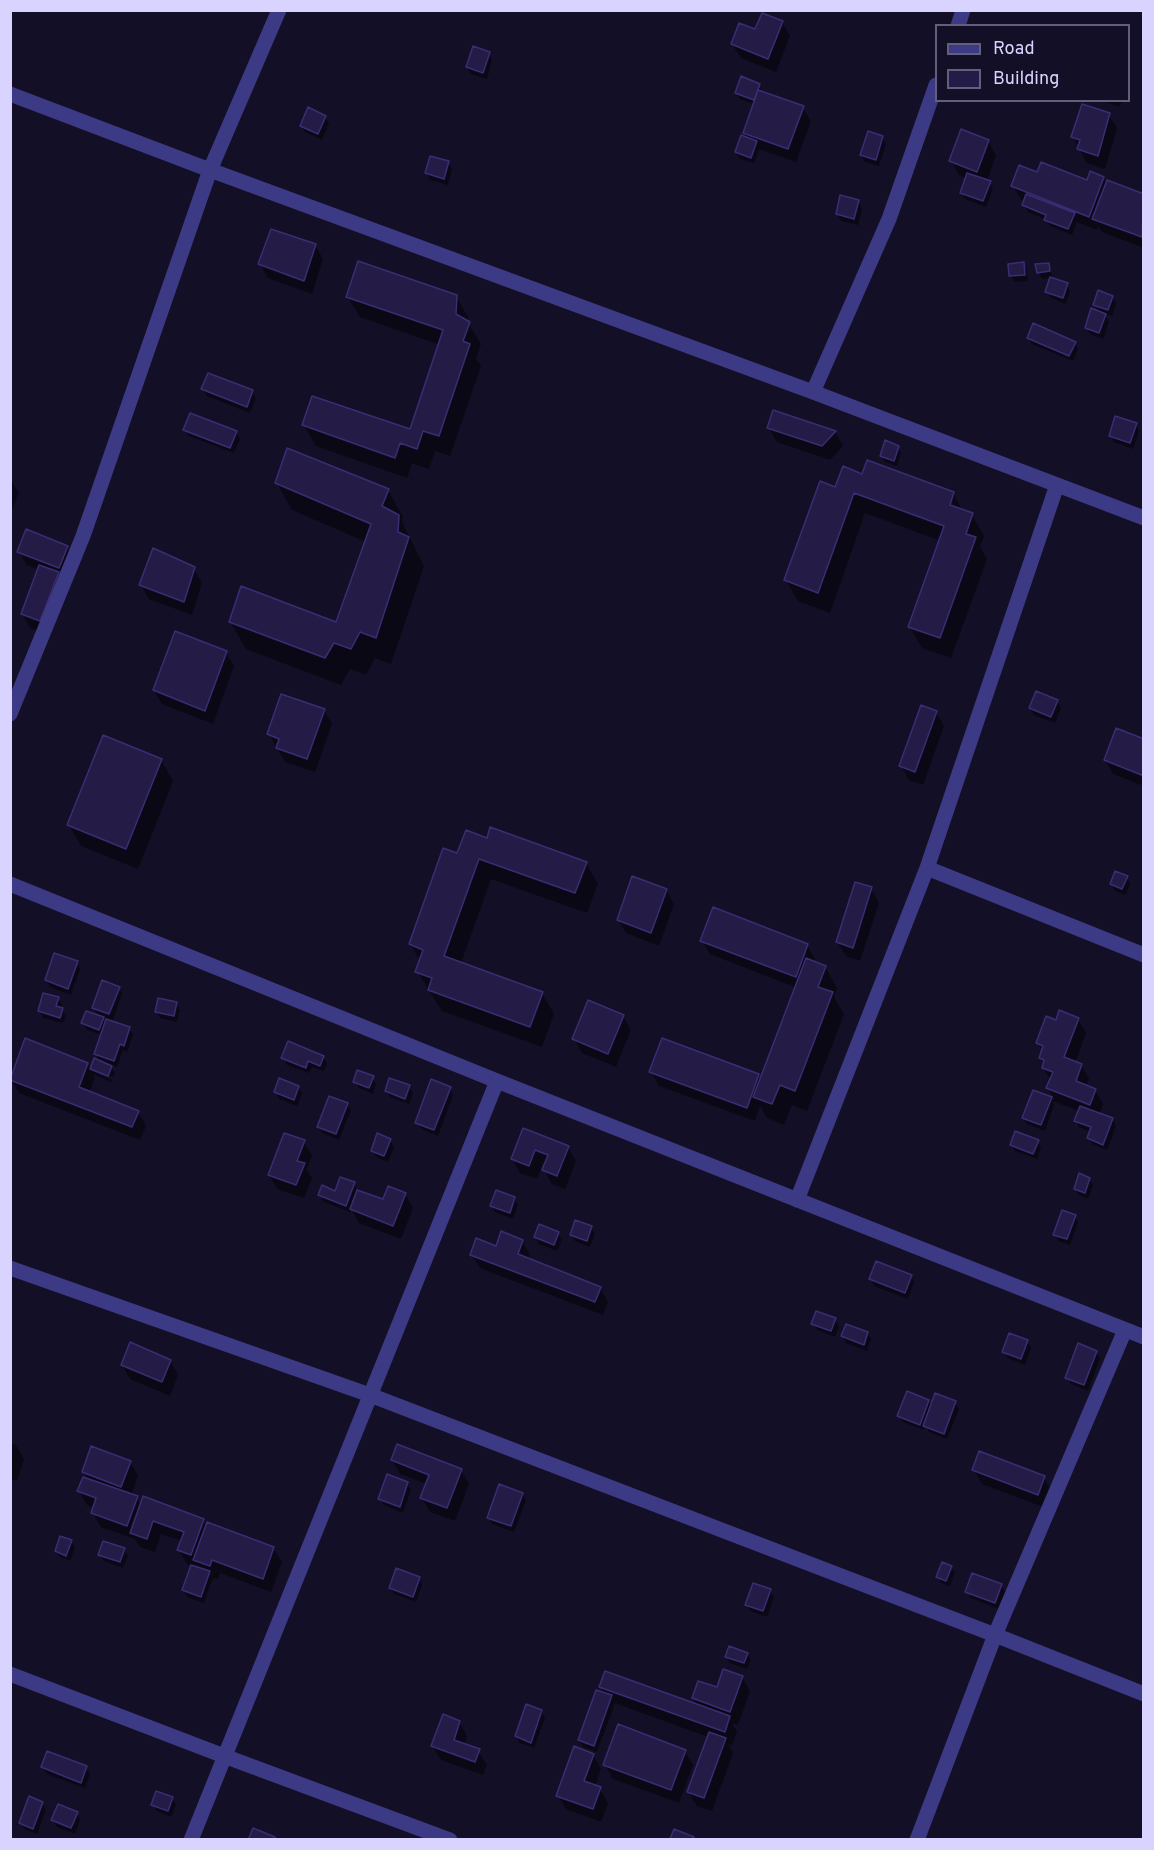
<!DOCTYPE html>
<style>
body{margin:0}
#map{position:relative;width:1154px;height:1850px;overflow:hidden;background:#130f26;font-family:Overpass,sans-serif}
canvas{display:block}
.frame{position:absolute;inset:0;border:12px solid #d9d4ff;pointer-events:none}
.legend{position:absolute;left:935px;top:24px;width:195px;height:78px;box-sizing:border-box;background:#130f26;border:2px solid #625e7d;margin:0;padding:8px 10px;list-style:none;font-size:18px;color:#d9d4ff}
.legend li{display:flex;align-items:center;gap:12px;height:30px}
.legend b{width:30px;border:2px solid #625e7d}
</style>
<div id="map">
<canvas width="1154" height="1850"></canvas>
<div class="frame"></div>
<ul class="legend">
<li><b style="height:8px;background:#3d3a85"></b>Road</li>
<li><b style="height:16px;background:#241b47"></b>Building</li>
</ul>
</div>
<script>
const context = document.querySelector('canvas').getContext('2d');
context.lineJoin = 'round';
function paint(path, color) { context.fillStyle = color; context.fill(path, 'evenodd'); }
const shape = rows => new Path2D(rows.map(r => 'M' + r).join(''));
function stroke(path, color, width, dash) { context.strokeStyle = color; context.lineWidth = width; context.lineCap = dash ? 'butt' : 'round'; context.setLineDash(dash || []); context.stroke(path); }
const shadow = shape([
 [782,22,790,36,776,72,741,58,732,44,756,31],
 [489,54,492,60,487,79,471,74,467,67],
 [759,85,762,93,803,108,811,121,796,162,759,149,754,163,740,159,736,152,748,139,744,133,754,104,740,99,736,93],
 [1100,100,1122,100,1120,107],
 [1108,114,1117,128,1105,169,1087,163,1073,137],
 [325,117,329,123,322,140,305,132,301,126],
 [882,137,886,144,879,166,865,162,861,155],
 [988,141,996,155,987,181,989,182,993,189,986,207,965,199,961,192,967,178,959,175,951,161],
 [448,163,452,169,448,185,430,180,427,173],
 [1037,174,1087,182,1103,178,1107,184,1144,196,1144,248,1102,232,1098,226,1097,230,1077,222,1072,235,1050,226,1045,219,1028,212,1024,205,1025,201,1021,200,1013,186],
 [858,202,862,208,858,225,841,221,837,214],
 [315,245,323,259,312,294,268,278,260,264],
 [1023,264,1027,271,1028,281,1014,282,1011,276],
 [1048,264,1053,279,1067,284,1070,291,1066,304,1051,298,1047,292,1052,278,1042,279,1038,272],
 [347,296,456,296,468,317,468,323,481,344,476,358,481,366,450,456,435,451,429,469,412,463,407,478,316,446,304,425,411,431,440,345,360,317],
 [1112,297,1116,304,1112,316,1103,313,1109,322,1103,339,1090,334,1086,328,1100,313,1095,304],
 [1029,338,1075,343,1078,349,1073,361,1032,344],
 [203,389,252,392,256,398,250,413,207,396],
 [1136,424,1139,431,1133,449,1114,442,1110,435],
 [769,428,835,432,843,446,830,460,777,442],
 [185,430,236,432,240,439,234,453,189,436],
 [898,447,901,453,897,466,885,462,881,455],
 [863,476,953,493,963,512,972,515,984,536,980,547,987,559,951,658,922,648,910,627,941,541,865,513,830,613,798,601,786,580,836,489],
 [10,479,19,493,13,508,10,507],
 [277,483,388,490,403,517,402,522,424,566,391,664,375,658,366,675,350,669,341,685,246,649,230,621,337,624,366,542,292,510],
 [67,547,75,561,47,634,30,628,22,614,39,570,27,565,19,552],
 [194,569,202,583,192,615,149,599,141,585],
 [226,653,234,666,213,724,162,704,154,690],
 [1057,701,1061,708,1055,723,1034,715,1030,708],
 [324,710,332,724,315,772,285,762,269,734],
 [936,712,944,726,923,785,909,780,901,766],
 [1144,741,1144,786,1113,774,1105,760],
 [161,760,173,781,138,869,81,846,69,825],
 [488,840,586,863,598,884,587,913,491,879,461,963,542,993,554,1014,542,1047,442,1011,417,971,420,961,410,944,458,855],
 [1127,877,1130,884,1126,895,1115,891,1111,884],
 [871,889,879,903,860,961,846,956,837,942],
 [666,890,674,904,659,946,626,933,618,919],
 [702,941,807,945,815,959,813,963,825,967,837,988,834,997,844,1014,807,1111,792,1105,784,1125,767,1118,760,1106,755,1121,659,1086,651,1072,758,1075,761,1080,797,988,710,954],
 [77,962,80,969,71,995,50,987,46,980],
 [119,988,122,994,113,1020,101,1016,106,1024,129,1028,133,1035,127,1052,123,1050,117,1067,109,1064,115,1073,113,1077,95,1069,95,1072,112,1080,111,1082,93,1074,95,1078,89,1093,138,1112,146,1126,140,1140,19,1093,11,1079,87,1064,91,1070,95,1060,100,1063,96,1054,102,1035,87,1030,83,1023,99,1017,94,1008],
 [58,998,62,1005,60,1009,66,1016,63,1023,43,1018,40,1011],
 [176,1004,180,1010,177,1022,160,1018,157,1012],
 [623,1016,631,1030,616,1067,582,1053,574,1039],
 [1078,1019,1086,1033,1075,1063,1081,1065,1089,1079,1086,1087,1095,1090,1103,1104,1099,1115,1112,1119,1116,1126,1107,1150,1092,1144,1089,1138,1091,1132,1079,1127,1076,1121,1079,1111,1052,1101,1054,1105,1045,1131,1027,1124,1023,1118,1033,1092,1055,1100,1048,1088,1051,1081,1043,1068,1044,1065,1040,1058,1043,1051,1038,1043,1057,1022],
 [323,1057,327,1063,324,1071,312,1067,309,1073,287,1065,283,1058],
 [372,1078,376,1084,373,1094,359,1088,355,1082],
 [298,1087,302,1094,297,1106,279,1099,276,1092],
 [409,1087,413,1093,409,1104,390,1097,386,1090],
 [450,1088,453,1095,438,1136,421,1129,417,1123],
 [347,1104,351,1110,339,1140,322,1133,318,1127],
 [524,1130,568,1147,576,1161,565,1189,552,1184,544,1170,546,1164,543,1163,537,1179,520,1173,512,1159],
 [390,1140,394,1147,388,1162,376,1157,372,1151],
 [1037,1141,1041,1147,1037,1159,1015,1151,1011,1145],
 [304,1142,312,1156,306,1170,312,1178,304,1198,277,1189,269,1175],
 [1089,1179,1093,1185,1088,1199,1079,1195,1075,1189],
 [354,1183,357,1191,384,1201,405,1194,413,1208,401,1239,359,1223,351,1208,350,1212,324,1202,320,1195,336,1193],
 [514,1199,518,1205,513,1219,495,1212,492,1206],
 [1075,1216,1078,1223,1070,1245,1058,1241,1055,1234],
 [591,1227,595,1234,590,1247,575,1241,571,1235],
 [558,1233,562,1240,557,1251,539,1244,536,1237],
 [522,1241,530,1255,528,1260,600,1288,608,1302,603,1315,480,1268,471,1254],
 [911,1276,914,1282,908,1299,874,1286,871,1279],
 [835,1319,839,1326,835,1337,817,1330,813,1324],
 [867,1333,871,1339,867,1351,846,1343,843,1336],
 [1027,1341,1031,1348,1025,1365,1008,1358,1004,1352],
 [1096,1352,1100,1358,1088,1391,1071,1384,1067,1377],
 [170,1361,178,1375,170,1396,130,1379,122,1365],
 [928,1401,932,1407,955,1403,959,1409,947,1439,929,1432,925,1426,924,1430,903,1422,899,1416],
 [10,1443,16,1445,24,1459,17,1481,10,1479],
 [392,1460,461,1470,469,1484,455,1521,430,1512,422,1498,427,1484,400,1474],
 [130,1462,138,1476,131,1496,137,1498,141,1506,203,1520,207,1526,273,1548,282,1562,271,1592,220,1573,218,1579,213,1578,204,1603,187,1597,184,1590,192,1566,187,1564,179,1550,182,1541,161,1534,155,1552,140,1547,135,1539,101,1527,93,1513,94,1508,87,1505,79,1491,89,1480,84,1472],
 [974,1470,1044,1478,1052,1492,1046,1508,982,1484],
 [407,1484,411,1490,403,1513,384,1505,380,1499],
 [522,1494,526,1500,514,1532,492,1524,489,1518],
 [71,1541,75,1548,70,1561,60,1557,56,1551],
 [124,1549,128,1556,123,1568,104,1561,100,1555],
 [951,1567,955,1573,950,1586,941,1583,938,1577],
 [419,1578,422,1585,416,1602,394,1594,390,1588],
 [1001,1585,1005,1592,999,1609,971,1598,967,1591],
 [770,1591,774,1597,767,1617,750,1611,747,1604],
 [747,1654,751,1660,747,1669,730,1663,726,1656],
 [742,1677,750,1691,738,1725,732,1723,737,1732,732,1745,728,1744,733,1753,712,1811,697,1806,688,1792,708,1737,615,1703,597,1752,583,1747,579,1740,606,1695,601,1687,698,1706,693,1698],
 [541,1711,545,1718,534,1748,520,1743,516,1736],
 [459,1722,467,1736,464,1745,478,1751,487,1765,483,1775,441,1760,432,1746],
 [685,1751,693,1765,679,1803,613,1779,605,1765],
 [593,1755,601,1769,595,1787,600,1789,608,1803,601,1822,566,1809,558,1795],
 [43,1767,86,1768,90,1774,85,1788,47,1774],
 [172,1798,176,1805,171,1817,157,1811,153,1804],
 [42,1803,46,1809,37,1834,24,1829,21,1823],
 [77,1813,80,1820,75,1834,57,1827,53,1820]
]);
const building = shape([
 [762,13,783,21,768,59,731,44,739,23,755,29,762,13],
 [473,46,490,52,483,73,466,67,473,46],
 [741,76,760,84,754,100,735,93,741,76],
 [758,90,804,106,788,149,743,133,758,90],
 [1082,104,1110,113,1098,156,1077,149,1080,140,1071,137,1082,104],
 [308,107,326,116,318,134,300,126,308,107],
 [961,129,989,140,977,172,949,161,961,129],
 [868,131,883,136,876,160,860,155,868,131],
 [741,135,757,141,751,158,735,152,741,135],
 [430,156,449,161,444,179,425,173,430,156],
 [1041,162,1087,180,1090,171,1104,177,1089,217,1011,186,1019,165,1037,172,1041,162],
 [967,173,991,181,983,201,960,193,967,173],
 [1107,180,1144,194,1142,237,1092,219,1107,180],
 [1026,194,1075,213,1068,229,1044,220,1046,215,1022,205,1026,194],
 [840,195,859,200,854,219,836,214,840,195],
 [271,229,316,244,304,281,258,264,271,229],
 [358,261,457,295,456,314,470,322,463,341,470,344,439,436,423,431,417,449,400,443,395,458,302,425,312,396,410,429,443,330,346,297,358,261],
 [1024,262,1025,275,1009,276,1008,264,1024,262],
 [1049,263,1050,271,1037,273,1035,264,1049,263],
 [1050,277,1068,283,1063,298,1045,292,1050,277],
 [1098,290,1113,296,1108,310,1093,305,1098,290],
 [1091,308,1106,314,1099,333,1085,328,1091,308],
 [1033,323,1076,342,1069,356,1027,338,1033,323],
 [208,373,253,390,247,407,201,389,208,373],
 [773,410,836,431,822,446,767,428,773,410],
 [190,413,237,431,230,448,183,430,190,413],
 [1115,416,1137,423,1130,443,1109,436,1115,416],
 [885,440,899,446,894,461,880,456,885,440],
 [287,448,389,489,382,506,399,515,398,532,409,537,376,638,360,632,351,649,334,643,325,658,229,622,241,586,336,622,371,524,275,483,287,448],
 [867,460,954,492,950,505,973,513,966,534,976,537,940,638,908,627,944,526,854,493,818,593,784,580,820,481,835,487,843,466,862,474,867,460],
 [26,529,68,546,59,568,17,552,26,529],
 [153,548,195,567,184,602,139,585,153,548],
 [39,565,59,572,40,621,21,614,39,565],
 [175,631,227,651,205,711,153,690,175,631],
 [1036,691,1058,700,1051,717,1029,708,1036,691],
 [281,694,325,709,307,759,276,748,279,739,267,734,281,694],
 [921,705,937,711,915,772,899,766,921,705],
 [1116,728,1144,739,1144,776,1104,760,1116,728],
 [103,735,162,759,126,849,67,825,103,735],
 [490,827,587,862,575,893,479,859,444,956,543,992,530,1027,428,990,432,978,415,972,423,950,409,944,443,848,457,853,466,830,487,838,490,827],
 [1115,871,1128,876,1122,889,1110,884,1115,871],
 [632,876,667,889,651,933,617,920,632,876],
 [855,882,872,887,853,948,836,942,855,882],
 [713,907,808,944,796,977,700,941,713,907],
 [54,953,78,961,68,989,45,980,54,953],
 [806,958,826,966,818,987,833,992,795,1091,780,1085,772,1104,753,1097,806,958],
 [102,980,120,987,109,1014,92,1008,102,980],
 [43,993,59,997,56,1006,63,1008,60,1018,38,1011,43,993],
 [158,998,177,1002,174,1016,155,1012,158,998],
 [588,1000,624,1015,608,1054,572,1039,588,1000],
 [1059,1010,1079,1018,1064,1057,1082,1064,1076,1081,1096,1089,1090,1105,1046,1088,1053,1072,1042,1068,1044,1060,1039,1058,1043,1046,1036,1043,1046,1016,1056,1020,1059,1010],
 [86,1011,104,1017,99,1030,81,1023,86,1011],
 [106,1019,130,1027,124,1046,120,1044,114,1061,94,1054,106,1019],
 [25,1038,88,1063,79,1087,139,1111,132,1127,10,1080,25,1038],
 [662,1038,759,1074,747,1108,649,1072,662,1038],
 [288,1041,324,1056,320,1066,308,1061,306,1068,281,1058,288,1041],
 [94,1058,112,1066,108,1076,90,1069,94,1058],
 [357,1070,374,1076,369,1088,353,1082,357,1070],
 [279,1078,299,1086,294,1100,274,1092,279,1078],
 [389,1078,410,1085,405,1099,385,1091,389,1078],
 [431,1079,451,1087,434,1130,415,1123,431,1079],
 [1033,1090,1052,1097,1041,1125,1022,1118,1033,1090],
 [329,1096,348,1103,336,1134,317,1127,329,1096],
 [1080,1106,1113,1118,1103,1145,1087,1138,1091,1127,1074,1121,1080,1106],
 [523,1128,569,1146,557,1176,542,1170,548,1155,535,1150,529,1166,511,1159,523,1128],
 [1015,1131,1039,1140,1033,1154,1010,1145,1015,1131],
 [284,1133,305,1140,297,1161,305,1163,296,1185,268,1175,284,1133],
 [377,1133,391,1139,384,1156,371,1151,377,1133],
 [1079,1173,1090,1178,1085,1193,1074,1189,1079,1173],
 [340,1177,355,1182,346,1206,318,1195,322,1185,335,1191,340,1177],
 [388,1186,406,1193,393,1226,350,1209,357,1190,383,1199,388,1186],
 [496,1190,515,1197,510,1213,490,1206,496,1190],
 [1062,1210,1076,1215,1067,1239,1053,1235,1062,1210],
 [575,1220,592,1226,587,1241,570,1235,575,1220],
 [539,1224,559,1232,554,1245,534,1237,539,1224],
 [501,1231,523,1240,518,1254,601,1287,595,1302,470,1255,476,1238,496,1246,501,1231],
 [876,1261,912,1275,905,1293,869,1279,876,1261],
 [816,1311,836,1318,831,1331,811,1324,816,1311],
 [846,1324,868,1332,864,1345,841,1336,846,1324],
 [1009,1333,1028,1340,1021,1359,1002,1352,1009,1333],
 [130,1342,171,1360,162,1382,121,1365,130,1342],
 [1078,1343,1097,1351,1084,1385,1065,1378,1078,1343],
 [907,1391,929,1400,920,1425,897,1416,907,1391],
 [935,1393,956,1401,944,1434,923,1426,935,1393],
 [397,1444,462,1469,447,1508,420,1498,429,1475,391,1460,397,1444],
 [91,1446,131,1461,121,1487,82,1472,91,1446],
 [979,1451,1045,1476,1038,1495,972,1470,979,1451],
 [387,1474,408,1482,400,1507,378,1499,387,1474],
 [83,1477,138,1496,127,1526,91,1513,96,1498,77,1491,83,1477],
 [499,1484,523,1493,511,1526,487,1518,499,1484],
 [143,1496,204,1519,191,1555,177,1550,184,1532,153,1521,147,1539,130,1533,143,1496],
 [207,1522,274,1547,263,1579,212,1560,210,1566,193,1560,207,1522],
 [60,1536,72,1540,66,1556,55,1551,60,1536],
 [103,1541,125,1548,120,1562,98,1555,103,1541],
 [942,1562,952,1566,946,1581,936,1577,942,1562],
 [191,1565,210,1571,201,1597,182,1590,191,1565],
 [396,1568,420,1577,413,1597,389,1588,396,1568],
 [972,1573,1002,1584,995,1603,965,1592,972,1573],
 [753,1583,771,1589,763,1611,745,1605,753,1583],
 [729,1646,748,1653,744,1663,725,1657,729,1646],
 [723,1669,743,1676,730,1712,692,1698,698,1681,717,1687,723,1669],
 [605,1671,730,1716,725,1732,599,1687,605,1671],
 [596,1690,612,1695,594,1746,578,1740,596,1690],
 [526,1704,542,1710,531,1743,515,1736,526,1704],
 [443,1714,460,1721,454,1740,480,1749,475,1762,431,1746,443,1714],
 [618,1724,686,1750,671,1790,603,1765,618,1724],
 [709,1732,726,1738,704,1798,687,1792,709,1732],
 [574,1746,594,1754,584,1781,601,1787,593,1809,556,1796,574,1746],
 [47,1751,87,1766,81,1783,41,1767,47,1751],
 [156,1791,173,1797,168,1811,151,1805,156,1791],
 [29,1796,43,1802,33,1829,19,1823,29,1796],
 [58,1804,78,1812,71,1828,51,1820,58,1804],
 [253,1828,275,1837,274,1840,248,1840,253,1828],
 [674,1829,694,1837,692,1840,670,1839,674,1829]
]);
const minor = shape([
 [958,26,963,10],
 [10,94,210,170,813,392,1144,518],
 [813,392,889,219,936,85],
 [10,714,83,536,210,170,279,10],
 [927,868,1144,955],
 [10,884,497,1081,1144,1337],
 [797,1200,927,868,1057,485],
 [10,1268,370,1395,995,1635,1144,1694],
 [10,1674,224,1756,450,1840],
 [191,1840,497,1081],
 [917,1840,995,1635,1125,1330]
]);
paint(shadow, '#0007');
paint(building, '#241b47');
stroke(building, '#3b2d73', 1.5);
stroke(minor, '#3d3a85', 15);
</script>
